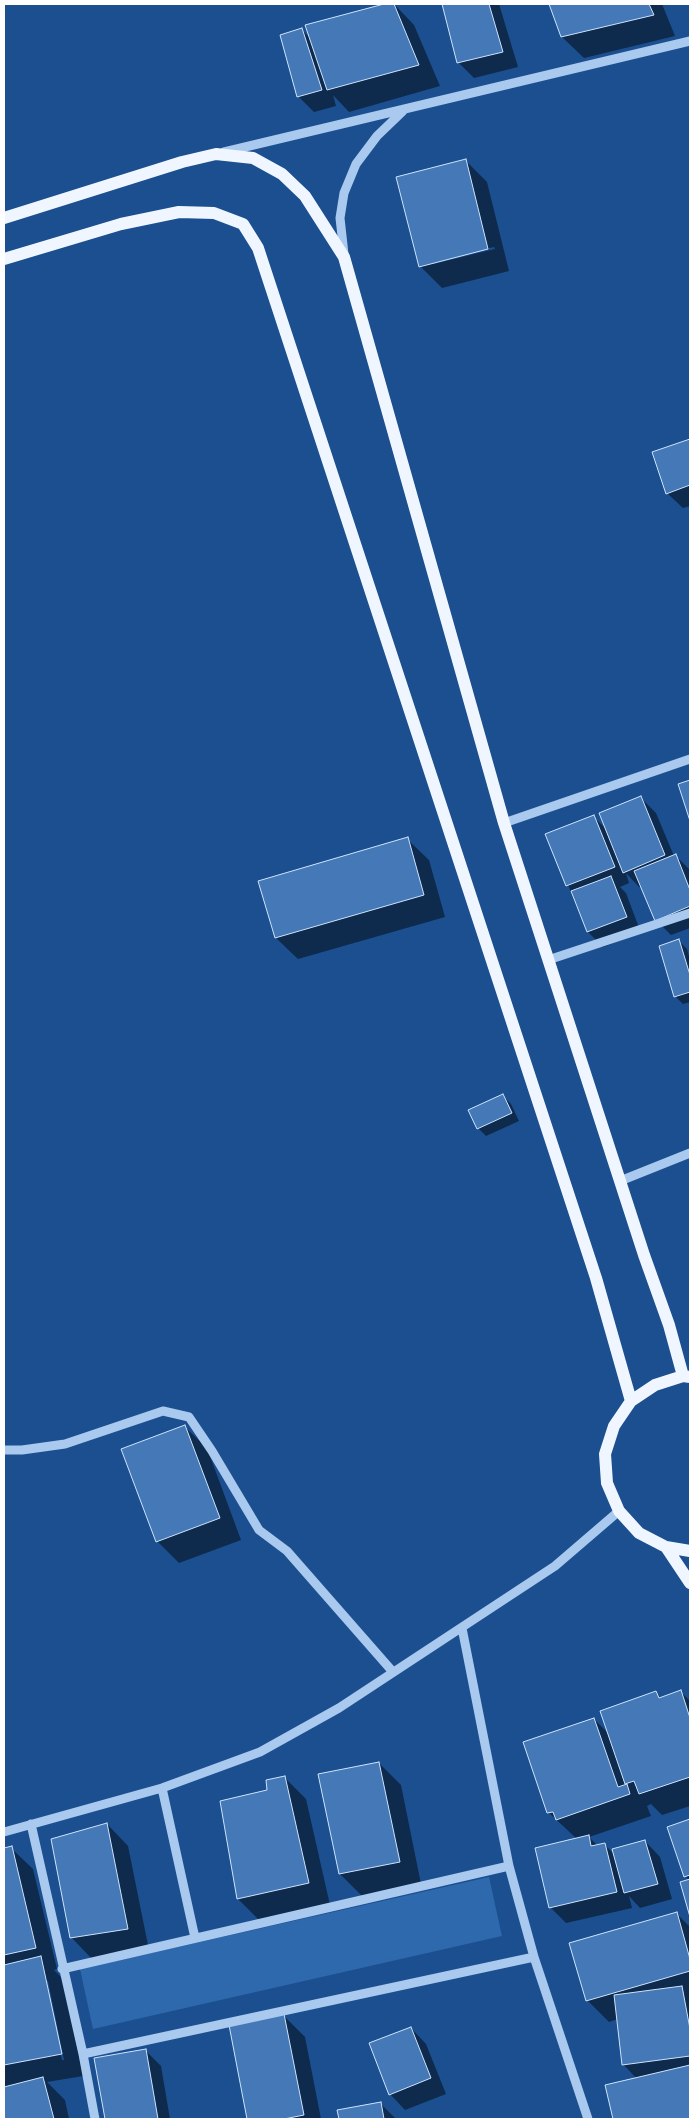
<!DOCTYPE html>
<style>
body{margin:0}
#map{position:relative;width:694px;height:2123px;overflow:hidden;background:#1b4f8f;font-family:Arial,sans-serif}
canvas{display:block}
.frame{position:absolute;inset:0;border:5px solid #fff;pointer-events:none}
</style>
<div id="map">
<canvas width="694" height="2123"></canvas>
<div class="frame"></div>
</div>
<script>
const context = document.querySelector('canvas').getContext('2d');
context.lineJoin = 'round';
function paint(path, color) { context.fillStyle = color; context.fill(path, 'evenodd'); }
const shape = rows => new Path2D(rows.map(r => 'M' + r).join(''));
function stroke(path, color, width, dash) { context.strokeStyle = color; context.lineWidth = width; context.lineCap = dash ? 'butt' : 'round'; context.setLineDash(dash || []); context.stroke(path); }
const green = shape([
 [489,1877,502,1936,93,2029,80,1969]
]);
const shadow = shape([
 [389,4,394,4,414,25,440,86,349,112,333,95,336,106,314,112,299,97,282,36,302,30,311,39,307,26],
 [443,4,499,4,518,67,474,78,458,62],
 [551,4,662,4,675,36,584,58,562,37],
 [465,160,487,182,509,271,442,288,420,266],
 [494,247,495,249,433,264,433,262],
 [690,440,690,506,683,508,667,493,654,452],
 [641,798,656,813,674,856,676,856,690,870,690,928,671,935,656,920,642,886,639,887,626,873,629,883,620,887,626,893,641,933,603,947,588,932,547,835,593,816,607,830],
 [407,839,429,860,445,917,298,959,276,938],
 [679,941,687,949,690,960,690,1002,683,1004,676,997,660,947],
 [503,1096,511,1104,519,1121,486,1136,478,1128],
 [185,1427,207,1448,241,1540,179,1563,157,1541],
 [680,1691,690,1701,690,1806,662,1815,651,1804,647,1806,651,1816,589,1837,598,1846,605,1845,614,1854,645,1841,660,1857,672,1899,640,1908,629,1896,632,1908,566,1923,550,1907,577,1839,548,1812,594,1719,610,1735,656,1693,661,1698],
 [379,1763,401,1785,421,1884,362,1896,340,1874,319,1775],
 [284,1777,306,1799,330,1905,260,1921,238,1899,221,1802,268,1791],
 [690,1821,690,1913,681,1883,689,1880,685,1876,669,1828],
 [107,1824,128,1846,149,1950,93,1960,72,1938],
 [11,1848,33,1869,57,1969,54,1970,63,1979,83,2076,47,2082,65,2100,69,2119,4,2119,4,1849],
 [45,1981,48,1981,64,2060,62,2060],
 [677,1914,690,1927,690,2119,615,2119,607,2086,637,2079,624,2065,618,2019,609,2022,587,2000],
 [283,2015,305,2037,321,2119,249,2119,230,2026],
 [411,2028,426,2044,446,2094,405,2110,390,2094],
 [146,2051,161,2066,170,2119,106,2119,96,2059],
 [380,2103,396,2119,340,2119,339,2111]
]);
const building = shape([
 [384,4,394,4,419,65,327,90,305,25,384,4],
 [442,4,489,4,503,52,457,63,442,4],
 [549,4,649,4,654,15,561,37,549,4],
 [302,28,322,90,297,97,280,35,302,28],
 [466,159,488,249,419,267,396,177,466,159],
 [690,439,690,485,666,494,652,452,690,439],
 [690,780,690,821,678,784,690,780],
 [641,796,665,855,623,873,599,813,641,796],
 [594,815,615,867,566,886,545,834,594,815],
 [408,837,424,895,275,938,258,881,408,837],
 [676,854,690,890,690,906,655,921,634,871,676,854],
 [611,876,627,917,587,932,571,891,611,876],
 [679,939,690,975,690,992,674,997,659,946,679,939],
 [503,1094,512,1113,477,1129,468,1110,503,1094],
 [185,1425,220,1518,156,1542,121,1449,185,1425],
 [681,1690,690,1718,690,1777,639,1794,634,1781,625,1784,600,1711,656,1691,659,1698,681,1690],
 [594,1718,618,1787,627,1784,630,1794,556,1820,553,1812,547,1813,523,1742,594,1718],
 [379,1762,400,1862,339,1874,318,1774,379,1762],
 [285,1776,309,1883,237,1899,220,1801,267,1790,266,1780,285,1776],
 [690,1819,690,1875,684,1877,667,1827,690,1819],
 [107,1823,128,1929,70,1938,51,1839,107,1823],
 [589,1835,591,1846,605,1843,617,1892,549,1908,535,1848,589,1835],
 [645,1840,658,1884,624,1893,612,1849,645,1840],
 [12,1846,36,1948,4,1955,4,1848,12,1846],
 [690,1879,690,1917,680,1882,690,1879],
 [677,1912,690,1959,690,1971,586,2001,569,1943,677,1912],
 [41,1956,62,2054,4,2065,4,1965,41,1956],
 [682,1986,690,2029,690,2056,622,2065,614,1995,682,1986],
 [284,2014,304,2115,284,2119,247,2119,229,2025,284,2014],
 [411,2027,431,2078,389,2095,369,2043,411,2027],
 [146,2049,158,2119,105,2119,94,2058,146,2049],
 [690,2065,690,2119,613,2119,605,2085,690,2065],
 [43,2077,54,2119,4,2119,4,2087,43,2077],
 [381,2102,384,2119,339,2119,337,2110,381,2102]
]);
const minor = shape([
 [224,152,690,41],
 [344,254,340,218,344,193,356,164,377,136,403,111],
 [504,823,690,759],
 [548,960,690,913],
 [620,1181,690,1153],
 [4,1450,22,1450,65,1444,163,1411,189,1417,212,1451,259,1530,287,1551,393,1672],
 [462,1628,509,1866],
 [162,1788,195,1938],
 [31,1824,83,2054,95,2119],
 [4,1832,162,1788,260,1752,339,1708,555,1566,619,1511],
 [534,1957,588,2119],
 [62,1969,509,1866,534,1957,83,2054]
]);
const major = shape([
 [4,218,182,162,216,154,253,158,282,174,305,196,344,257,504,823,644,1255,669,1325,683,1376],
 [4,259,121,224,179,212,214,213,243,224,258,248,596,1278,631,1401],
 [690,1377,683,1376,655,1385,631,1401,614,1426,605,1454,607,1483,619,1511,639,1533,666,1547,690,1551],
 [666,1547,690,1583]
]);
paint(green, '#2e69ad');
paint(shadow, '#0007');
paint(building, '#4478b7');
stroke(building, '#cfe3fa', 1);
stroke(minor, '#a9c9ee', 9);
stroke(major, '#f0f6ff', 12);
</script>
